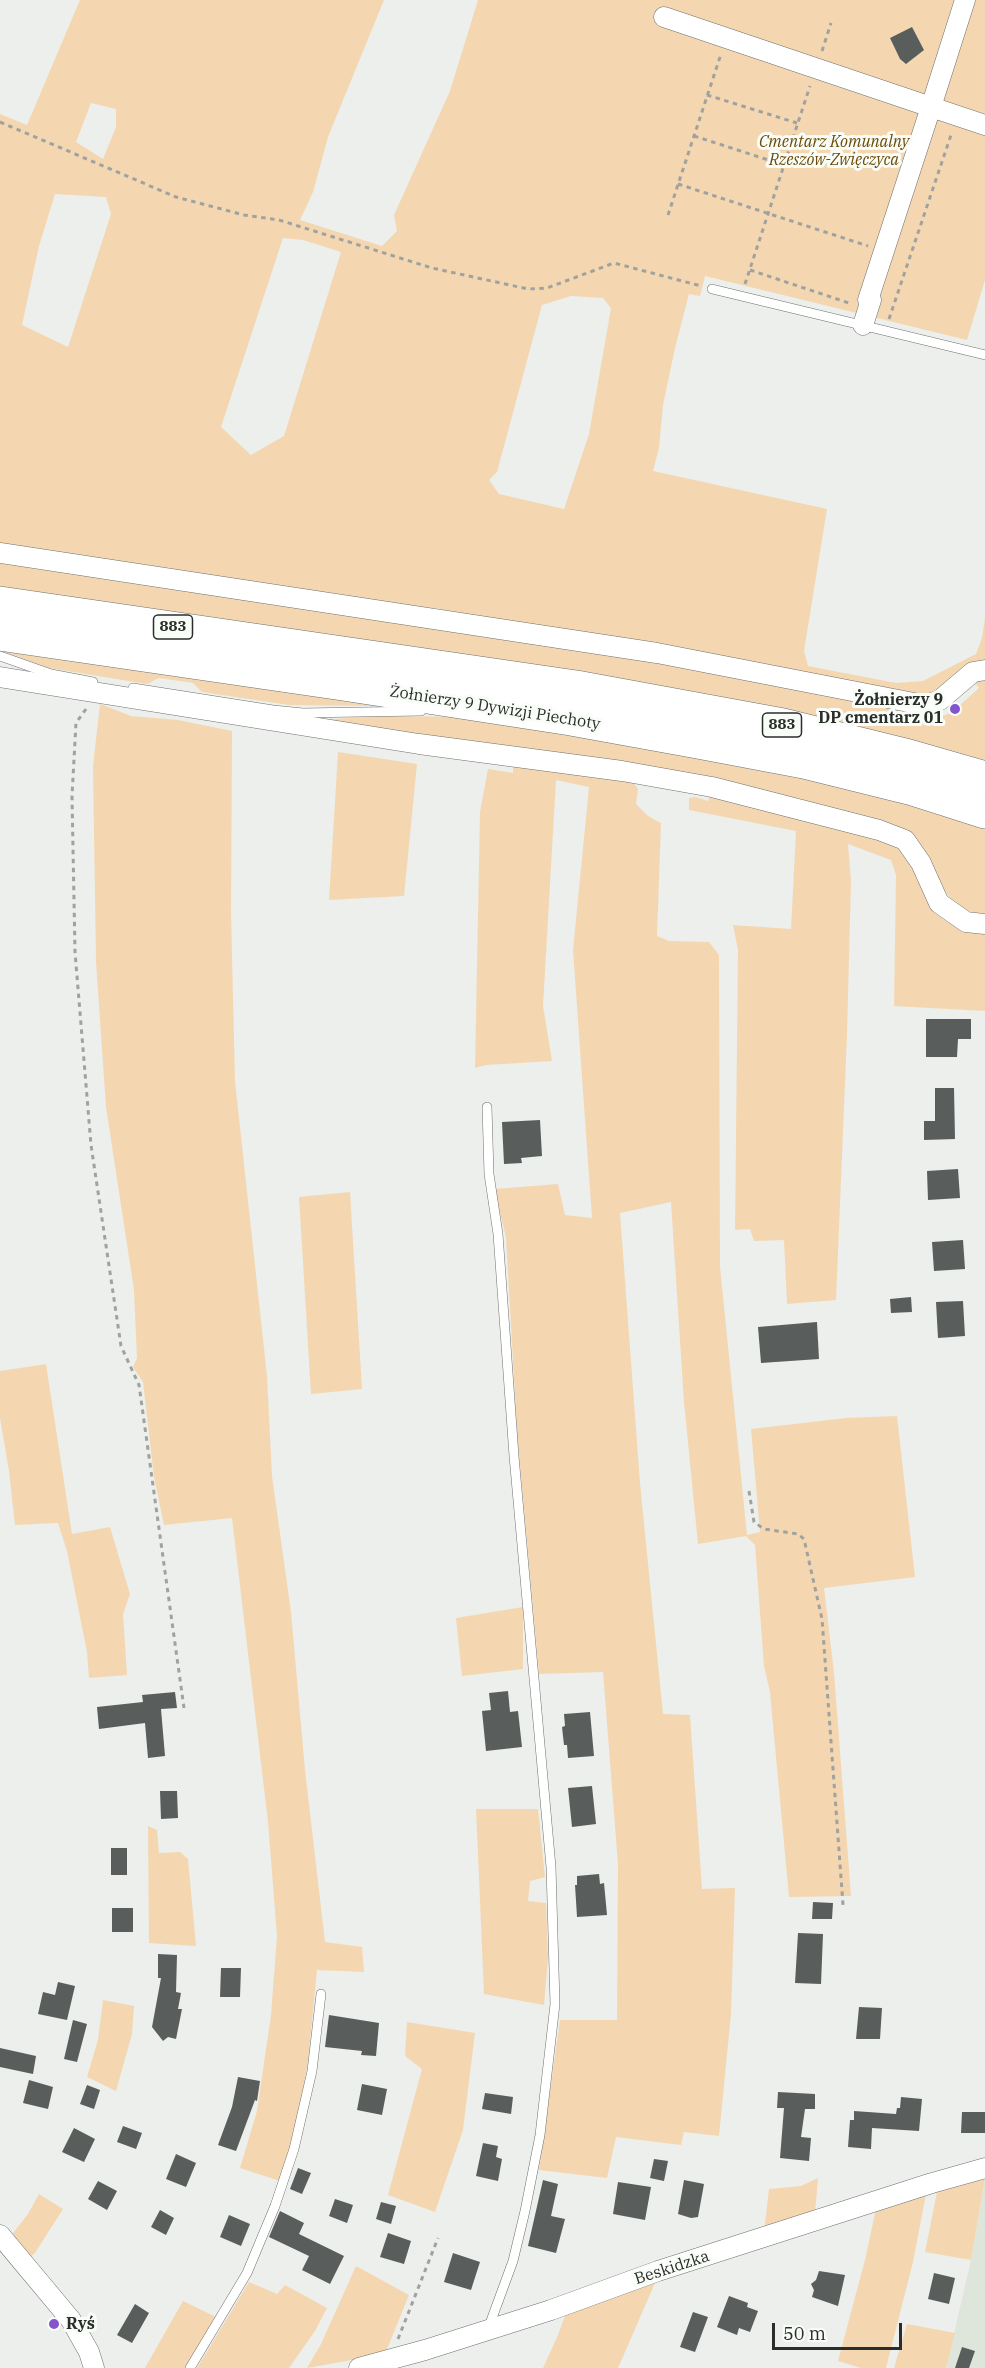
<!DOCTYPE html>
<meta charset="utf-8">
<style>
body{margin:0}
#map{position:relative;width:985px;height:2368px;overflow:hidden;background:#ecefeb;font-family:"IBM Plex Serif",serif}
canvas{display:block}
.scale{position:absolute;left:772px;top:2323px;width:130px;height:27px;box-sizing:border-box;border:3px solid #2b2d2b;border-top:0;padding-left:8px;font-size:18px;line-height:21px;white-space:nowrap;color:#2b2d2b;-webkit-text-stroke:4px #f9fdf8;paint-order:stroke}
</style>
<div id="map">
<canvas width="985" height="2368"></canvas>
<div class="scale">50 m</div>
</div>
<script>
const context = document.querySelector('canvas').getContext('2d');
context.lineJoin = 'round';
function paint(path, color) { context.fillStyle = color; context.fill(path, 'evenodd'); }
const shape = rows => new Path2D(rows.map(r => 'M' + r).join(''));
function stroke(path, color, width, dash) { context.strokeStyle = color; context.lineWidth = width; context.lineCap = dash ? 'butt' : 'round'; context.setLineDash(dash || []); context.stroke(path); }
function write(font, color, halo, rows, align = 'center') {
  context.font = font + ' "IBM Plex Serif",serif'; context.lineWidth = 6; context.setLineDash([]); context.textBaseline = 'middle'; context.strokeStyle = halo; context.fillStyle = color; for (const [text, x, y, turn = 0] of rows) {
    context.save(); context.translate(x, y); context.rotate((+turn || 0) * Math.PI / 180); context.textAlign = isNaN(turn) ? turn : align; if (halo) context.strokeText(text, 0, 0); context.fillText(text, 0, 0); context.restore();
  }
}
const built = shape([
 [985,2180,985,2368,946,2368,971,2260]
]);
const green = shape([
 [80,0,384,0,328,137,313,192,300,220,382,246,397,231,394,215,450,91,478,0,985,0,985,280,967,340,705,276,700,296,689,294,675,348,663,405,659,448,653,471,827,509,804,651,808,666,896,683,923,681,976,654,982,638,985,618,985,663,942,689,924,697,616,638,470,616,436,608,394,608,0,545,0,114,27,125],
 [91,103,116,109,116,127,103,159,76,142],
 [55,194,106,197,111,214,68,347,22,325,39,246],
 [283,238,303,240,341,252,284,436,251,455,221,427],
 [571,296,603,298,611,308,589,434,564,509,499,494,489,480,497,472,542,305],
 [0,560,572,647,926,713,930,720,951,713,979,688,974,681,985,680,985,765,0,591],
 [0,650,387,706,289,705,202,692,193,683,159,678,147,684,49,668],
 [100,704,131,716,178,720,232,731,231,913,235,1081,267,1376,272,1476,291,1612,305,1770,325,1942,362,1947,364,1972,317,1970,308,2062,298,2117,280,2181,240,2168,257,2111,271,2015,277,1936,268,1822,232,1518,164,1525,154,1477,143,1382,133,1367,137,1358,134,1290,106,1107,96,962,93,766],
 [371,716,488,717,876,792,985,827,985,915,967,911,951,900,906,830,892,824,884,825,323,720],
 [338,752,417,764,404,896,329,900],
 [513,766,632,780,638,789,636,804,648,816,661,823,657,936,669,941,709,942,719,955,720,1267,747,1535,760,1532,751,1429,846,1418,897,1416,915,1577,824,1588,834,1673,851,1896,789,1897,770,1692,764,1666,755,1545,746,1536,698,1544,684,1402,671,1202,620,1213,640,1483,663,1714,690,1715,702,1889,735,1888,731,2014,719,2136,684,2132,681,2145,616,2137,607,2178,539,2170,560,2020,617,2020,618,1864,603,1672,539,1674,517,1432,506,1237,494,1189,558,1184,565,1215,592,1218,573,950,589,787,556,780,543,1006,552,1061,486,1065,475,1068,480,812,488,769,513,773],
 [710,795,894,844,912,864,936,914,949,923,985,933,985,1011,894,1006,896,875,891,860,848,844,851,881,847,1034,836,1300,787,1304,784,1240,754,1241,750,1229,735,1230,738,950,733,925,791,929,796,831,689,810,689,798,695,797,708,801],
 [350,1192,362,1389,311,1394,299,1197],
 [46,1364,72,1534,110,1527,130,1594,123,1614,127,1675,89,1678,87,1652,67,1551,58,1523,15,1525,9,1471,0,1418,0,1371],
 [523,1607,523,1669,462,1676,456,1618],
 [476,1809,538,1809,545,1877,530,1881,528,1901,546,1903,548,1958,544,2005,484,1994],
 [148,1826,157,1830,159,1853,180,1852,188,1859,196,1946,149,1943],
 [103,2000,134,2006,132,2034,116,2091,87,2077,98,2040],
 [407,2022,475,2033,463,2130,435,2212,388,2195,422,2069,405,2056],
 [818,2178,815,2213,764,2232,769,2189,801,2186],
 [985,2179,971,2260,925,2252,938,2187],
 [39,2194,63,2209,35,2253,29,2258,10,2237,28,2214],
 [926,2194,913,2262,886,2368,861,2368,838,2361,865,2260,876,2209],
 [356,2266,409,2295,385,2354,307,2368,321,2344],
 [249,2282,277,2294,285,2285,327,2308,315,2331,289,2368,197,2368],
 [655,2283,618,2368,543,2368,558,2335,566,2313],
 [183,2301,216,2317,185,2368,145,2368],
 [907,2324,955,2333,946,2368,894,2368]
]);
const building = shape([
 [912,27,924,50,906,64,900,59,890,38],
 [926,1019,971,1019,971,1039,958,1039,957,1057,926,1057],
 [935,1088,954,1088,955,1139,924,1140,924,1121,935,1121],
 [540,1120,542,1156,521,1158,522,1163,504,1164,502,1122],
 [958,1169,960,1198,928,1200,927,1171],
 [963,1240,965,1269,934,1271,932,1242],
 [911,1297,912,1312,891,1313,890,1299],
 [963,1301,965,1336,938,1338,936,1302],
 [817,1322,819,1359,761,1363,758,1327],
 [508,1691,510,1712,518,1711,522,1747,486,1751,482,1711,491,1710,489,1693],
 [175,1692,177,1708,161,1709,165,1756,148,1758,145,1723,99,1729,97,1707,143,1702,142,1695],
 [590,1712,594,1756,568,1758,567,1745,564,1745,562,1727,565,1726,564,1714],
 [592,1786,596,1824,572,1827,568,1788],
 [160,1791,177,1791,178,1818,161,1819],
 [111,1848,127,1848,127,1875,111,1875],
 [599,1874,600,1884,604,1883,607,1915,577,1917,575,1885,577,1885,577,1876],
 [813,1902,833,1903,832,1919,812,1919],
 [112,1908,133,1908,133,1932,112,1932],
 [798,1933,823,1934,821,1984,795,1983],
 [158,1954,177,1955,176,1992,181,1993,178,2009,182,2009,176,2039,168,2037,163,2041,152,2027,161,1978,158,1978],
 [221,1968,241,1968,240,1997,220,1997],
 [58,1982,75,1986,67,2020,38,2014,43,1992,55,1995],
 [859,2007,882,2008,880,2039,856,2039],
 [329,2015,379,2023,376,2056,361,2055,362,2051,325,2047],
 [73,2020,87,2024,77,2062,64,2059],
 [0,2048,36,2056,33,2074,0,2067],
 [238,2077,260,2081,257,2101,255,2100,236,2151,218,2145,232,2107],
 [29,2080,53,2087,48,2109,23,2103],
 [362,2084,387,2089,382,2115,357,2110],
 [87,2085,100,2090,94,2109,80,2104],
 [778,2092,815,2094,815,2109,805,2109,801,2137,811,2138,809,2161,780,2158,784,2108,777,2108],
 [485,2093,513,2097,511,2114,482,2109],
 [901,2097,922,2099,919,2131,872,2128,871,2149,848,2147,850,2120,854,2120,854,2111,896,2114,897,2108,900,2108],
 [962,2112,985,2112,985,2133,961,2133],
 [123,2126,142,2133,136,2149,117,2142],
 [74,2128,95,2139,84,2162,62,2152],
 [483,2143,498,2146,496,2157,502,2159,498,2181,476,2176],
 [176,2154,196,2163,186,2187,166,2179],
 [654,2159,668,2161,664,2181,650,2178],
 [298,2168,311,2173,302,2194,290,2189],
 [543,2180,558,2184,551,2216,565,2219,556,2253,528,2246],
 [684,2180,704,2184,698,2217,691,2218,678,2214],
 [98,2181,117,2191,107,2210,88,2199],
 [618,2182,651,2187,645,2220,613,2214],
 [335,2199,353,2205,347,2223,329,2216],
 [381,2202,396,2206,391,2224,376,2219],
 [160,2210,174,2218,166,2235,151,2227],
 [280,2211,304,2223,299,2234,344,2256,330,2284,302,2270,309,2256,269,2237],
 [229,2215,250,2224,241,2246,220,2237],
 [388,2233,411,2241,404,2264,380,2257],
 [453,2253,480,2262,471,2290,444,2282],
 [819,2271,845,2275,838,2306,812,2297,814,2290,811,2284,816,2280],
 [934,2273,955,2278,949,2304,928,2299],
 [729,2296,748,2303,747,2307,758,2311,750,2332,739,2328,737,2335,717,2327],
 [135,2304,149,2313,132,2343,117,2335],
 [693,2312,708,2317,695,2352,680,2347],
 [962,2347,975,2351,969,2368,955,2368]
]);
const path = shape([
 [822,51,831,23],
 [707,95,797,123],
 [0,122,176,197,244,215,279,220,432,268,528,289,547,288,614,263,701,286],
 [694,136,784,165],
 [678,184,868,246],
 [668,215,721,54],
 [750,270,852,304],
 [745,284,810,86],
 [889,319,952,132],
 [86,709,76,723,72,796,75,952,91,1145,121,1346,139,1385,184,1708],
 [749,1491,754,1522,764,1529,798,1534,804,1539,822,1619,843,1905],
 [398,2339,438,2238]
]);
const lane = shape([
 [712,289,985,355],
 [0,656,51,674,93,682],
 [133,688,273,710,303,713,421,711],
 [487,1107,489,1174,498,1234,514,1456,551,1867,555,2004,540,2135,525,2211,513,2261,488,2329],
 [190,2368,247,2273,275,2206,294,2149,312,2071,321,1994]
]);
const street = shape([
 [664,17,931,107,965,0],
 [863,325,871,300,868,300,931,107,985,125],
 [0,553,657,653,919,704,929,704,940,700,973,672,985,670],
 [0,677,419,744,622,771,712,787,879,830,905,840,921,863,939,903,966,922,985,924],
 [0,2235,71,2320,89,2352,94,2368],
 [359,2368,425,2350,551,2310,658,2271,932,2183,985,2168]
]);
const highway = shape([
 [0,603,576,687,783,725,909,756,985,778],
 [0,634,343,684,571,719,698,742,804,762,913,789,985,812]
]);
const markers = [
 [955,709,6,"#8554cd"],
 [54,2324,6,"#8554cd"]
];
const shields = [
 [173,627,39],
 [782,725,39]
];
const shieldNames = [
 ["883",173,627],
 ["883",782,725]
];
const parkNames = [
 ["Cmentarz Komunalny",834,142],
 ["Rzeszów-Zwięczyca",834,160]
];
const poiNames = [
 ["Żołnierzy 9",943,700],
 ["DP cmentarz 01",943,718],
 ["Ryś",66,2324,"left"]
];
const streetNames = [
 ["Żołnierzy 9 Dywizji Piechoty",495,708,9],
 ["Beskidzka",672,2268,-18]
];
paint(built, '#dee6dc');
paint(green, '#f4d7b1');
paint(building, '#595e5c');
stroke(lane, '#6e716d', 10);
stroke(street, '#6e716d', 21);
stroke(highway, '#6e716d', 34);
stroke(path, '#a0a29f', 3, [4.5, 4.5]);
stroke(lane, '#fff', 9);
stroke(street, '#fff', 20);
stroke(highway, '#fff', 33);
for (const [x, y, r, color] of markers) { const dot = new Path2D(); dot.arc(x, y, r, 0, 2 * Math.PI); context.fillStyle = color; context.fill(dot); stroke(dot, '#f9fdf8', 2); }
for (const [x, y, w] of shields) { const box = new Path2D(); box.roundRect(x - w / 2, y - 12, w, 24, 4.5); context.fillStyle = '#f9fdf8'; context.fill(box); stroke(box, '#2b2d2b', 1.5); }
write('bold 15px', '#2b2d2b', null, shieldNames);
write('italic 16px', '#6d4a09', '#f9fdf8', parkNames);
write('bold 16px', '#2b2d2b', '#f9fdf8', poiNames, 'right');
write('16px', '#2b2d2b', '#f9fdf8', streetNames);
</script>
